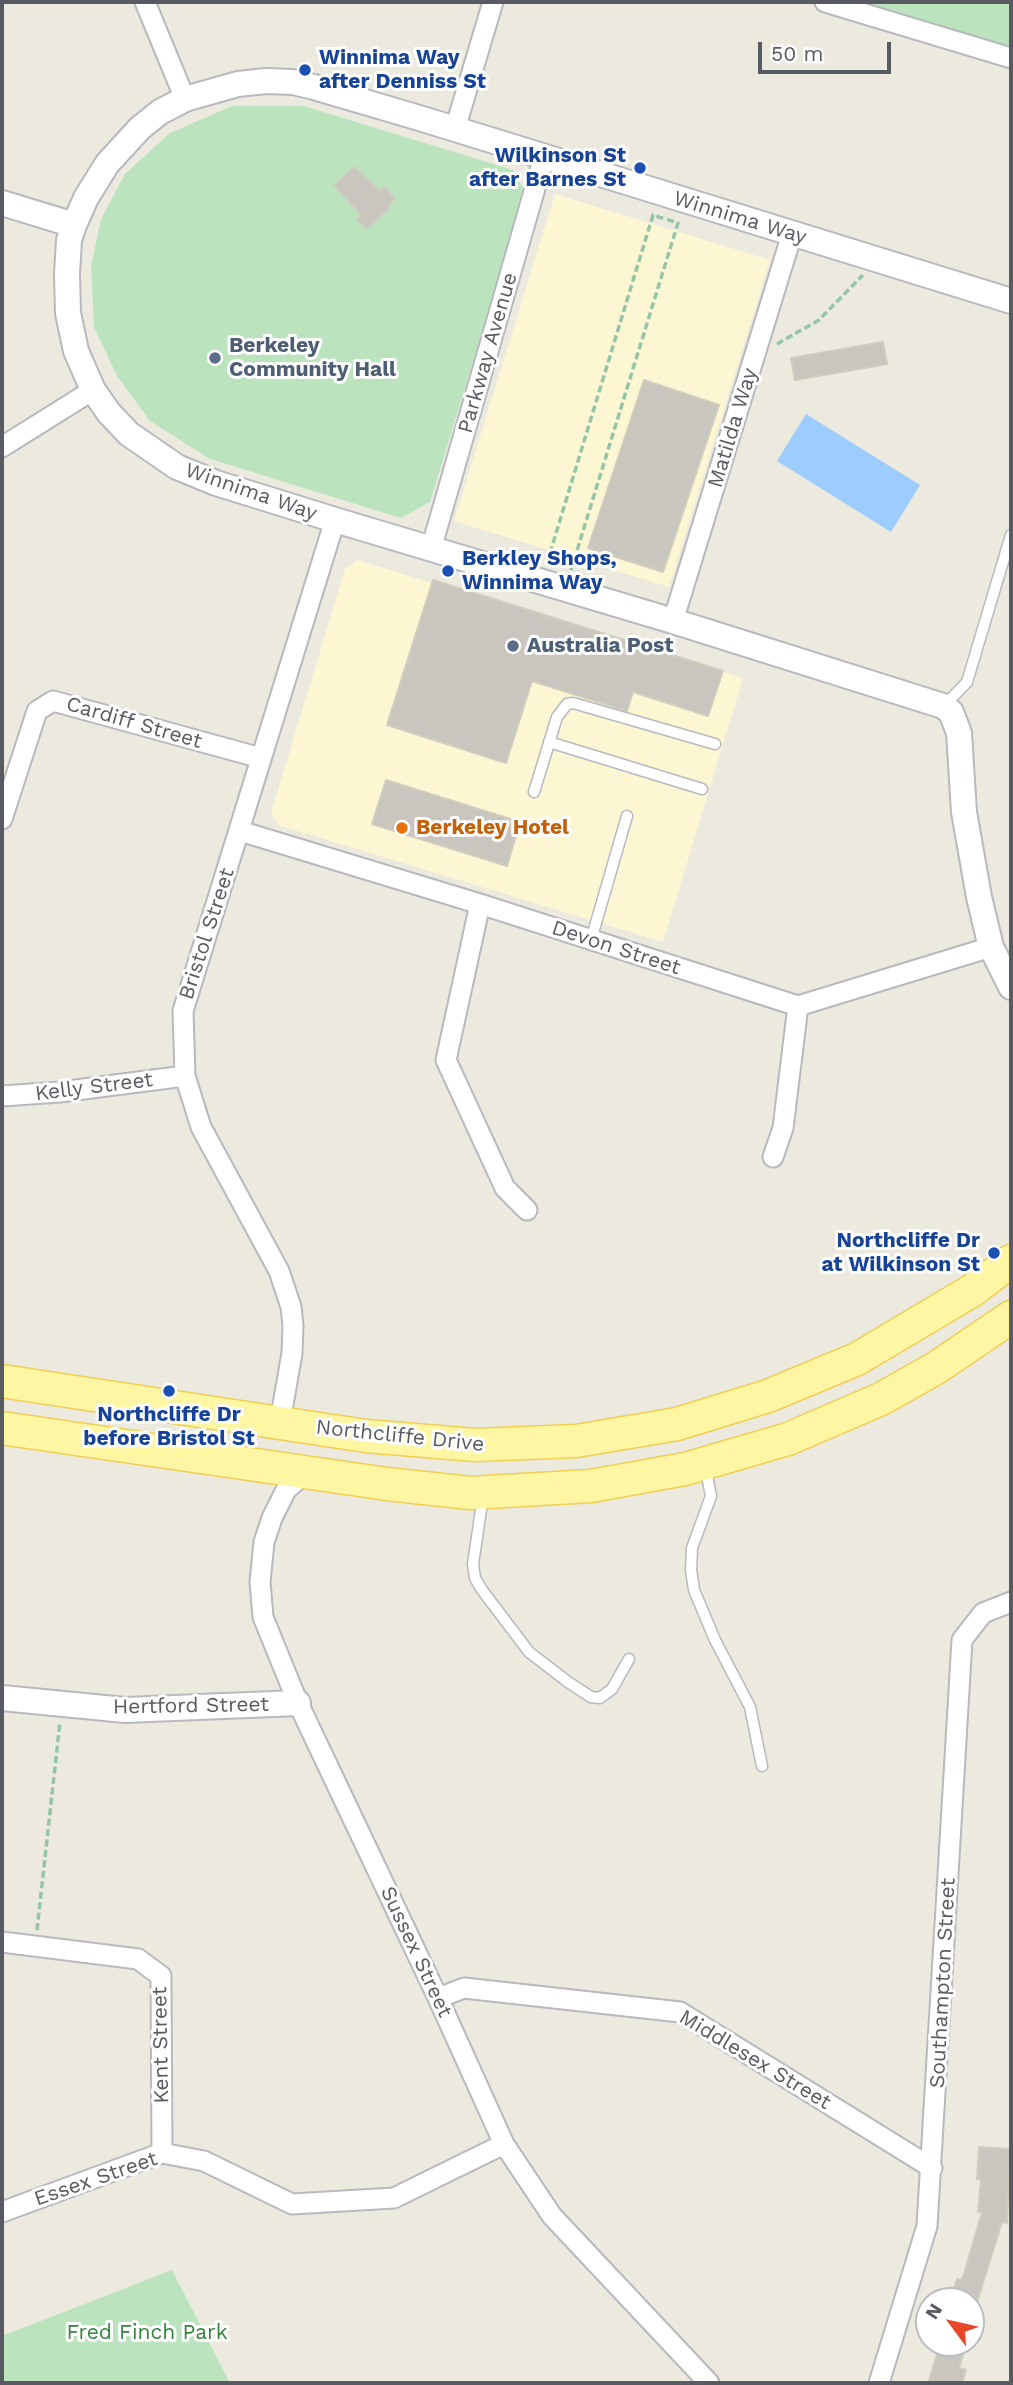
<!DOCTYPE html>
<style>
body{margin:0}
#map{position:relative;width:1013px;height:2385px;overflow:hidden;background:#eceadf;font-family:"Work Sans",sans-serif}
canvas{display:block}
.frame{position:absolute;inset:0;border:4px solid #585b61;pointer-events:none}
.north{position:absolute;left:915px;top:2287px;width:70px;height:70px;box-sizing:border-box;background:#fff;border:2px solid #bcbdc0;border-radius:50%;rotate:303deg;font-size:19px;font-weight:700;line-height:28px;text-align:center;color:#585b61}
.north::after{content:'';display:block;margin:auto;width:24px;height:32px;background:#e7462a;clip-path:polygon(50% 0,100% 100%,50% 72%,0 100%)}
.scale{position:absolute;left:758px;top:42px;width:133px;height:32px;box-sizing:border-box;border:4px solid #585b61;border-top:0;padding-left:9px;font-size:21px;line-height:24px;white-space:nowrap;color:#585b61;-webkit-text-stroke:5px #fff;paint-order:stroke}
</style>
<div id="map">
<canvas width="1013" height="2385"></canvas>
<div class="frame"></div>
<div class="north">N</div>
<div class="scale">50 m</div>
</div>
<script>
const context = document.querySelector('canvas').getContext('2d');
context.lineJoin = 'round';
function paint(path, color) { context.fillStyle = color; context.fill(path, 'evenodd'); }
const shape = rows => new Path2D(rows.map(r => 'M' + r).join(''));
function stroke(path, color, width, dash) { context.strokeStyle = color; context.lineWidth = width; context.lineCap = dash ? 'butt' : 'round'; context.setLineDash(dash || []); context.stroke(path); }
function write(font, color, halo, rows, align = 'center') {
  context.font = font + ' "Work Sans",sans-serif'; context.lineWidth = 6; context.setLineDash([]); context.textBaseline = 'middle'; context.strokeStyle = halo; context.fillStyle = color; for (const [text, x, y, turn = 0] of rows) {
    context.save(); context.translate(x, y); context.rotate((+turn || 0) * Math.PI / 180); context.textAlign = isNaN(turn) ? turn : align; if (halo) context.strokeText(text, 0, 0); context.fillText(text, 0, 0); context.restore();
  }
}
const commercial = shape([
 [555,194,770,260,669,587,454,521],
 [357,560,743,678,663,942,278,825,271,813,345,569]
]);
const green = shape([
 [859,2,1011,2,1011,47],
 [232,106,304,106,513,170,525,192,430,502,401,518,210,459,150,421,117,376,94,327,91,266,101,219,125,174,170,133],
 [172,2270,230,2383,2,2383,2,2336]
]);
const water = shape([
 [806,414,920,485,891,532,777,461]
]);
const building = shape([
 [354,167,380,191,385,187,395,199,388,205,390,208,366,229,357,219,361,215,334,185,354,167],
 [883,342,887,364,795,380,791,358,883,342],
 [644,380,719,405,663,572,588,548,644,380],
 [433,580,723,671,708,716,633,692,627,711,532,681,506,763,387,725,433,580],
 [386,780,520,822,507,866,372,824,386,780],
 [979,2147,1011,2149,1011,2173,1009,2173,1007,2223,1002,2222,976,2305,971,2303,971,2301,951,2297,957,2279,961,2280,964,2274,982,2212,978,2212,981,2179,977,2179,979,2147],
 [939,2348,963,2355,959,2368,966,2370,962,2383,939,2383,929,2380,939,2348]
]);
const path = shape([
 [777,344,819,320,863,275],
 [550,553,653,215,665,219],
 [571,570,678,223,666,219],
 [37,1930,60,1722]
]);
const service = shape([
 [945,705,967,682,1011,535],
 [549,742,702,789],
 [534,792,557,717,567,704,573,703,715,744],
 [591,940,627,816],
 [705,1466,711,1496,692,1548,691,1570,694,1590,715,1640,750,1707,762,1766],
 [483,1496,473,1564,475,1578,482,1590,529,1652,568,1682,591,1697,600,1698,612,1689,629,1659]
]);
const minor = shape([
 [145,2,185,99],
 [825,2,1011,58],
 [455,129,493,2],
 [2,447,93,390],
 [431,549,544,157],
 [673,621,792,234],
 [2,819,37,711,53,701,261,758],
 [240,831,480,904,798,1006,991,947],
 [480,904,446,1060,505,1188,527,1210],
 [2,1096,60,1092,185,1076],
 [773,1157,783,1128,798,1006],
 [280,1422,292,1353,293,1326,291,1307,279,1271,201,1127,185,1076,183,1011,335,520],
 [306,1472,286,1490,272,1518,264,1542,260,1582,263,1617,298,1703,438,1998,504,2144,552,2216,709,2383],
 [2,1942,138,1959,161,1976,162,2153],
 [438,1998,464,1988,680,2012,932,2168],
 [2,2212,162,2153,204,2161,292,2204,394,2198,504,2144],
 [879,2383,927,2226,962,1640,983,1613,1011,1602]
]);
const tertiary = shape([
 [2,203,74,225],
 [1011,301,426,120,314,87,293,82,266,81,238,84,185,99,160,112,140,128,107,164,86,198,74,225,69,240,67,274,68,313,76,351,93,390,109,413,129,434,177,467,216,483,335,520,673,621,943,706,951,712,959,733,964,812,979,897,991,947,1011,987],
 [2,1698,125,1710,298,1703]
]);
const primary = shape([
 [2,1381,366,1436,475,1445,576,1441,677,1424,768,1396,857,1359,973,1290,1011,1261],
 [2,1428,387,1484,470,1493,591,1486,685,1469,788,1439,881,1399,936,1368,1011,1317]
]);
const markers = [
 [305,70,7,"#1a4fb4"],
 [640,168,7,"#1a4fb4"],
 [215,358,7,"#5c6f8a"],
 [448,571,7,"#1a4fb4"],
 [513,646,7,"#5c6f8a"],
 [402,828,7,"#e8710a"],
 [994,1253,7,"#1a4fb4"],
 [169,1391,7,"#1a4fb4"]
];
const transitNames = [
 ["Winnima Way",319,58],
 ["after Denniss St",319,82],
 ["Wilkinson St",626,156,"right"],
 ["after Barnes St",626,180,"right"],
 ["Berkley Shops,",462,559],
 ["Winnima Way",462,583],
 ["Northcliffe Dr",980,1241,"right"],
 ["at Wilkinson St",980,1265,"right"],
 ["Northcliffe Dr",169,1415,"center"],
 ["before Bristol St",169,1439,"center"]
];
const streetNames = [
 ["Winnima Way",740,218,17],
 ["Parkway Avenue",488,353,-74],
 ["Matilda Way",733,428,-73],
 ["Winnima Way",251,492,19],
 ["Cardiff Street",134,723,16],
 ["Bristol Street",207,934,-72],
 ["Devon Street",616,948,18],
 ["Kelly Street",94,1087,-7],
 ["Northcliffe Drive",400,1436,6],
 ["Hertford Street",191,1706,-1],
 ["Sussex Street",416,1952,65],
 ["Southampton Street",943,1983,-87],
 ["Kent Street",161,2045,-91],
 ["Middlesex Street",755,2060,31],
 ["Essex Street",96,2179,-19]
];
const serviceNames = [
 ["Berkeley",229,346],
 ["Community Hall",229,370],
 ["Australia Post",527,646]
];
const foodNames = [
 ["Berkeley Hotel",416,828]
];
const parkNames = [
 ["Fred Finch Park",147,2333]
];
paint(commercial, '#fdf6d3');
paint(green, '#bbe4be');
paint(water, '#9dcdfe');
paint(building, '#c8c6bf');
stroke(building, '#d0ccbe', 2);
stroke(service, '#b7b9bf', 13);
stroke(minor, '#b7b9bf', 23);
stroke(tertiary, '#b7b9bf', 28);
stroke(primary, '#f0cf54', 35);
stroke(path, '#95c4a6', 3.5, [7, 3.5]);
stroke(service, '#fff', 10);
stroke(minor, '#fff', 19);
stroke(tertiary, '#fff', 24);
stroke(primary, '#fef6a2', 32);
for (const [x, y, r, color] of markers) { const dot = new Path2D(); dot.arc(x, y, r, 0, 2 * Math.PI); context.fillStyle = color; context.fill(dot); stroke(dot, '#fff', 2.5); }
write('bold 21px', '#164399', '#fff', transitNames, 'left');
write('21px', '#585b61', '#fff', streetNames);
write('bold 21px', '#4e5e75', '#fff', serviceNames, 'left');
write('bold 21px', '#c56008', '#fff', foodNames, 'left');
write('21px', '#35833e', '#fff', parkNames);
</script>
